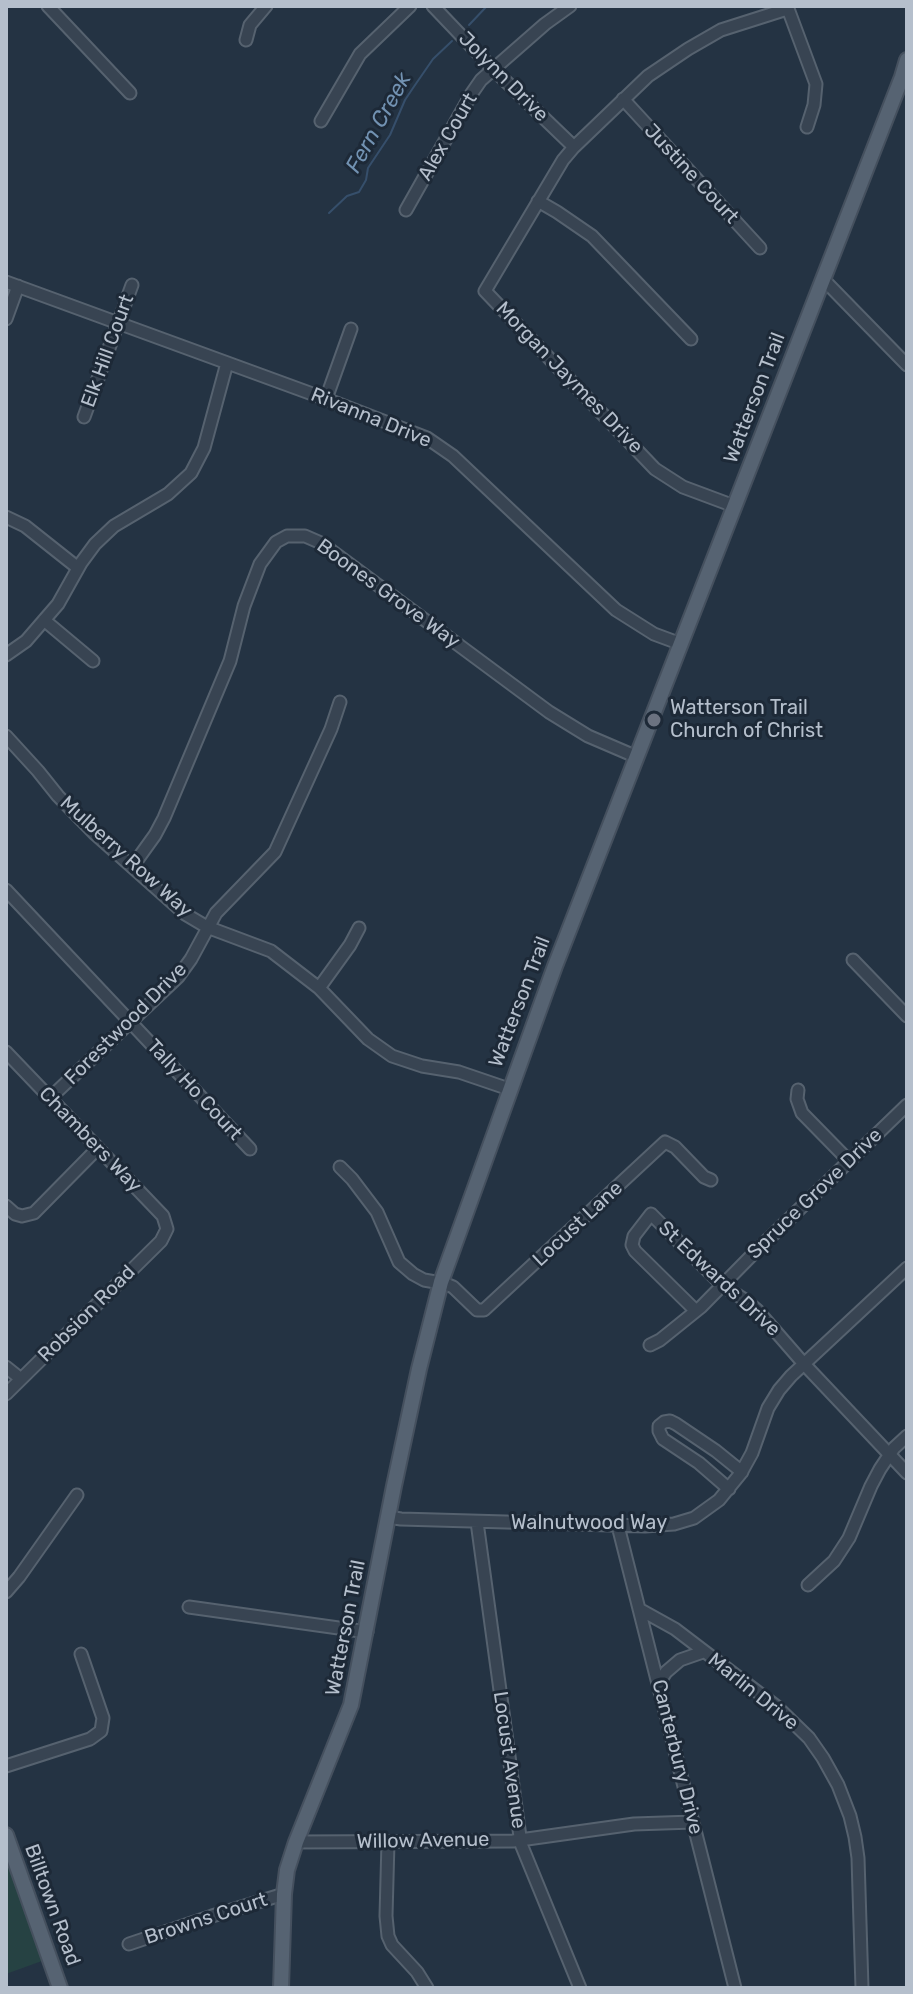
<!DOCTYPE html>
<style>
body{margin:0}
#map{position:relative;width:913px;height:1994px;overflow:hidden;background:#243343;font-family:Rubik,sans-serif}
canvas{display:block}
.frame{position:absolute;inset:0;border:8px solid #b5bfcc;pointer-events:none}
</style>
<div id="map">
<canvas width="913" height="1994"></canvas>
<div class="frame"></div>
</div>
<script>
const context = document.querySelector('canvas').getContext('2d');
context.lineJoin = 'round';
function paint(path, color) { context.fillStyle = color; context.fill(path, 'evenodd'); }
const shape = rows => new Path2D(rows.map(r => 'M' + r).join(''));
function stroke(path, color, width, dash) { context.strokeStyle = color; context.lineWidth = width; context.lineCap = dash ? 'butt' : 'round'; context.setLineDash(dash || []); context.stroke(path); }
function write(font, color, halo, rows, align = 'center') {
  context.font = font + ' Rubik,sans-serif'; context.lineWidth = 6; context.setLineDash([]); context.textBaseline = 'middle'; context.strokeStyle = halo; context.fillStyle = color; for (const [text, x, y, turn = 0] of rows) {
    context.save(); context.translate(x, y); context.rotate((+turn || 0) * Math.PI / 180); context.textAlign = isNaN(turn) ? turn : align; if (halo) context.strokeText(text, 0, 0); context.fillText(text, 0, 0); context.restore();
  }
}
const green = shape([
 [6,1856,42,1961,6,1974]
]);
const stream = shape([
 [469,25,487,6],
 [329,213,347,196,359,192,366,180,368,168,390,135,405,100,413,88,433,59,452,41]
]);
const minor = shape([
 [48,6,130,93],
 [433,6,493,69,574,147],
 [787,6,816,84,814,105,807,127],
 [246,40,250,25,266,6],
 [623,99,760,248],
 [321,121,360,54,410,6],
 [538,201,557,212,592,236,691,339],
 [406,210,472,93,481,80,545,24,570,6],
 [823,279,907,365],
 [6,282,326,399,427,438,453,456,616,610,654,634,681,644],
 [6,319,18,286],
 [326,399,351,329],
 [84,417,132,285],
 [734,506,683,487,655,469,485,291,563,160,574,147,648,76,688,49,721,30,787,9],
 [6,517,25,526,78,568],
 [44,620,93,661],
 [6,655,26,641,58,604,81,563,95,544,114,526,168,494,191,473,204,448,227,363],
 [6,736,38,771,58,796,95,834,185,914,207,927,271,951,319,988,368,1039,392,1056,422,1066,459,1072,509,1089],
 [132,867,155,835,164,818,230,661,244,606,260,564,276,542,287,536,305,536,321,543,549,712,588,736,637,757],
 [6,890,250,1149],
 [853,960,907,1016],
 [319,988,350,945,359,928],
 [6,1052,163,1216,167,1229,161,1241,6,1394],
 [798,1090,797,1099,802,1113,849,1161],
 [50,1098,178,977,191,959,216,913,275,852,331,729,340,702],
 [340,1167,352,1179,377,1212,399,1262,413,1274,424,1280,441,1283],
 [6,1206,15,1214,22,1216,34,1213,98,1148],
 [441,1282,453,1287,477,1310,484,1310,665,1142,675,1147,704,1177,711,1180],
 [696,1311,635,1251,632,1245,634,1236,651,1214,722,1285,745,1300,757,1310,804,1364,907,1473],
 [650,1345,660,1340,701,1307,754,1253,907,1105],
 [6,1367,21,1379],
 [729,1489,699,1463,663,1439,659,1431,659,1426,664,1422,670,1421,676,1424,716,1451,742,1472],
 [388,1517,401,1519,645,1526,674,1524,694,1518,719,1500,741,1473,752,1453,768,1408,779,1390,791,1376,907,1268],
 [477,1522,521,1844,580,1988],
 [618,1526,735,1988],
 [808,1585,834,1561,849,1538,871,1486,880,1469,894,1448,907,1436],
 [6,1592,19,1577,77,1495],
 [189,1607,367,1632],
 [639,1609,675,1629,776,1706,809,1738,823,1758,838,1785,850,1816,855,1837,858,1858,862,1988],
 [658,1684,666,1672,680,1660,703,1652],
 [6,1766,90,1739,101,1731,103,1718,81,1654],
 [296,1842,513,1841,634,1824,693,1822],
 [388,1842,386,1916,388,1936,392,1945,417,1972,427,1988],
 [129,1944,212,1916,284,1894]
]);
const major = shape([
 [6,1835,60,1988],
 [281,1988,284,1894,287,1870,296,1842,351,1705,394,1486,419,1369,441,1282,555,966,902,77,907,60]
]);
const markers = [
 [654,720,8,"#6b7280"]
];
const streetNames = [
 ["Jolynn Drive",503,77,45],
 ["Alex Court",448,137,-60],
 ["Justine Court",691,174,47],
 ["Elk Hill Court",108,351,-70],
 ["Morgan Jaymes Drive",569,378,46],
 ["Watterson Trail",755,398,-69],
 ["Rivanna Drive",371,418,22],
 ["Boones Grove Way",388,594,36],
 ["Mulberry Row Way",126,857,42],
 ["Watterson Trail",520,1002,-69],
 ["Forestwood Drive",126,1024,-45],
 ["Tally Ho Court",194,1090,47],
 ["Chambers Way",90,1140,46],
 ["Spruce Grove Drive",815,1194,-44],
 ["Locust Lane",578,1224,-43],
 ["St Edwards Drive",719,1279,43],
 ["Robsion Road",87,1314,-45],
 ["Walnutwood Way",589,1523],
 ["Watterson Trail",346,1628,-79],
 ["Marlin Drive",753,1692,39],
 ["Canterbury Drive",677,1757,76],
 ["Locust Avenue",509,1760,82],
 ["Willow Avenue",423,1841,-1],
 ["Billtown Road",52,1905,70],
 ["Browns Court",206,1919,-18]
];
const poiNames = [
 ["Watterson Trail",670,708],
 ["Church of Christ",670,731]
];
const waterNames = [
 ["Fern Creek",379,123,-61]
];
paint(green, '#264243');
stroke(stream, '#364f6b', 2);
stroke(minor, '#56626f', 15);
stroke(major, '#45505e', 18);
stroke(minor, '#384452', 11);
stroke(major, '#566372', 14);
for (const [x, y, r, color] of markers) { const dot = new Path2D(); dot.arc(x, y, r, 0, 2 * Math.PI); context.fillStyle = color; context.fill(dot); stroke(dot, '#1d2937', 3); }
write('20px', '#b5bfcc', '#1d2937', streetNames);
write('20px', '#b5bfcc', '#1d2937', poiNames, 'left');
write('italic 22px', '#7292b2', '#1d2937', waterNames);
</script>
